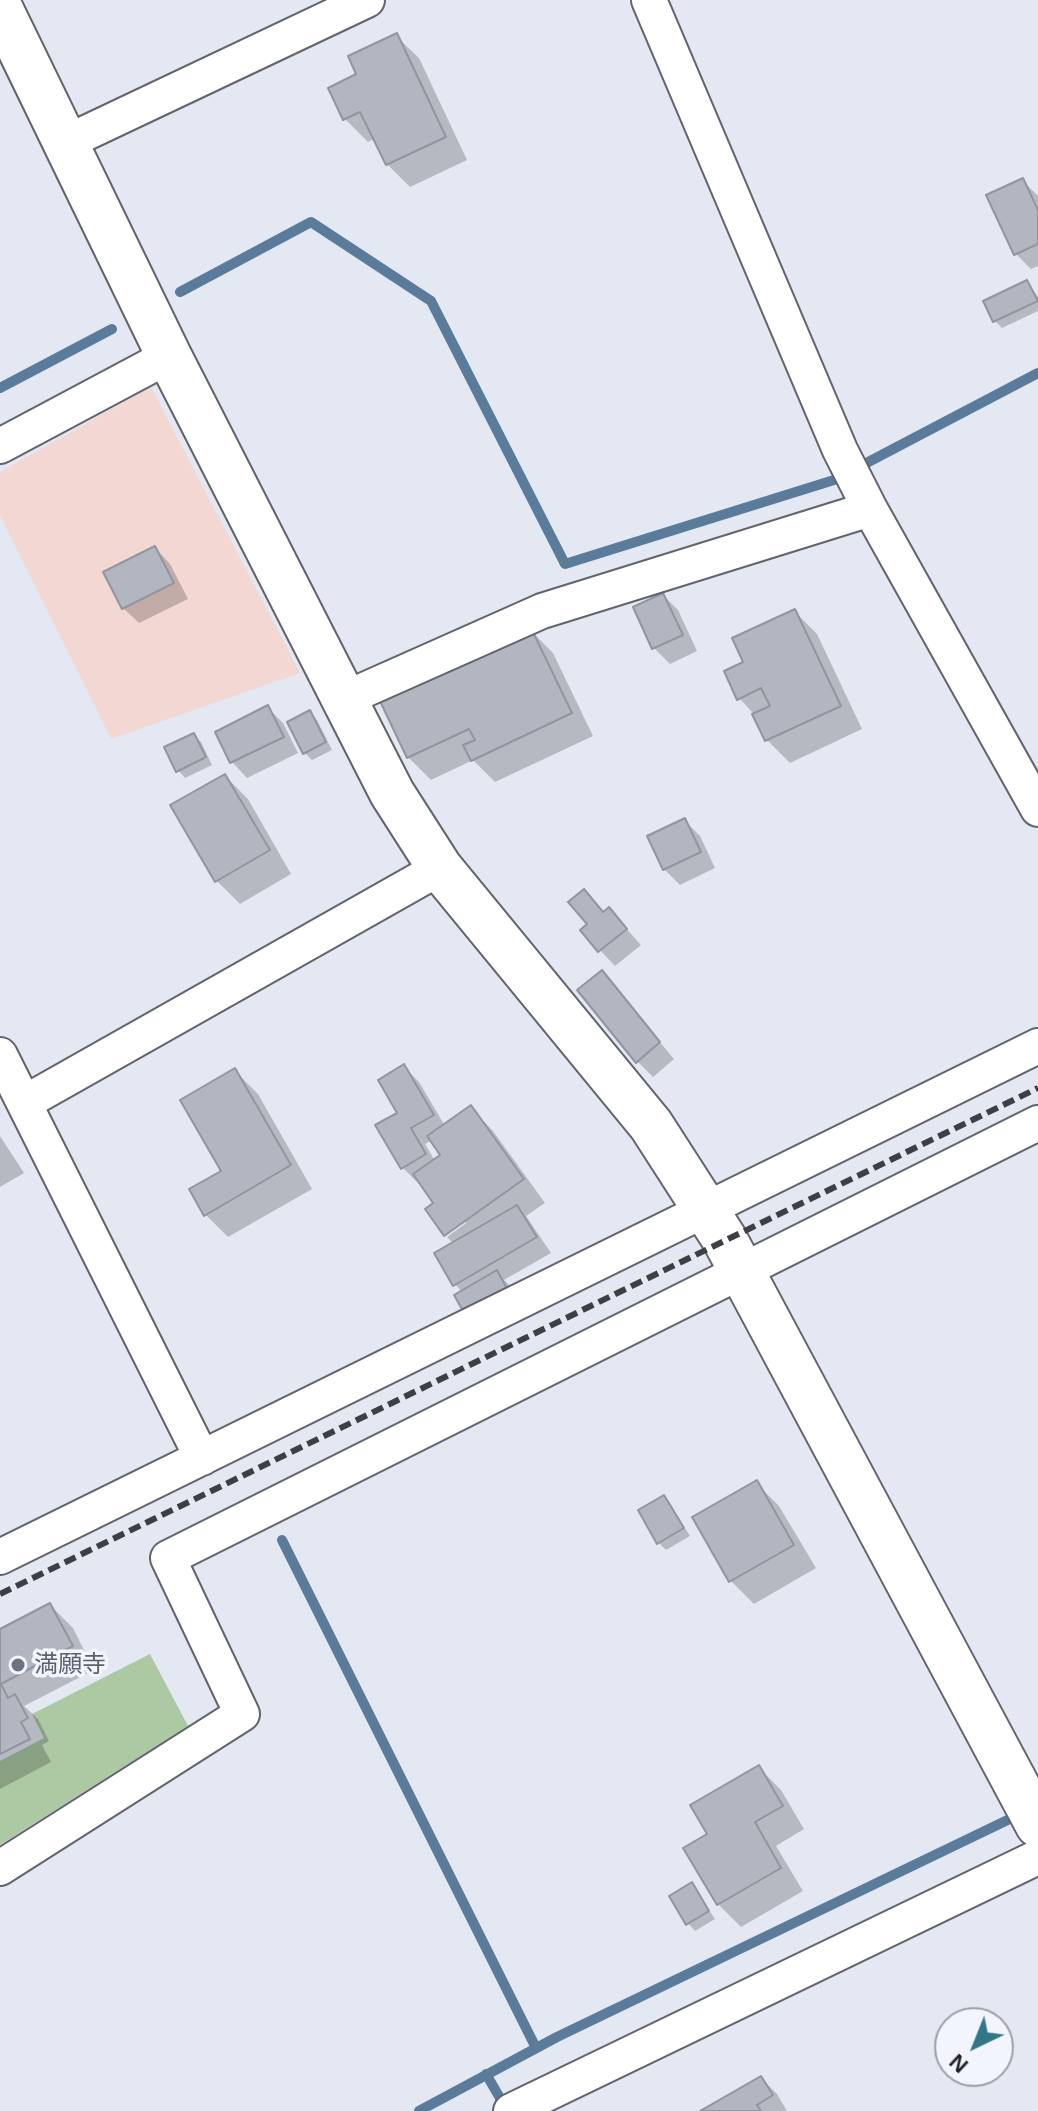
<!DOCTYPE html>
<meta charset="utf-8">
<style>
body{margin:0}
#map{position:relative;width:1038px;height:2111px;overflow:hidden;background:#e4e8f2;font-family:Helvetica,sans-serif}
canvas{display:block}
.north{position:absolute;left:934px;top:2007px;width:80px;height:80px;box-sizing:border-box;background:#f2f5fe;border:2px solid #9ea0a7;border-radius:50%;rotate:223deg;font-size:22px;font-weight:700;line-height:32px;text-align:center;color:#1f2024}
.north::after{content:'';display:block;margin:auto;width:28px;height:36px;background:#337687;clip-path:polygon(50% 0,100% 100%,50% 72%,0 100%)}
</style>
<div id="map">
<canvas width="1038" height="2111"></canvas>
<div class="north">N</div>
</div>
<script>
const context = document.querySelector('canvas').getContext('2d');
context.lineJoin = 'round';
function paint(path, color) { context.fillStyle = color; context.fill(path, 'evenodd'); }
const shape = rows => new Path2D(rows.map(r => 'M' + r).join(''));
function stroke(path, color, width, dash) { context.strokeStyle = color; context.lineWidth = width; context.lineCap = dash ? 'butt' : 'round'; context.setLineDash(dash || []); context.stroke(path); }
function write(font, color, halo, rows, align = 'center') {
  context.font = font + ' Helvetica,"Noto Sans JP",sans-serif'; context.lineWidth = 7; context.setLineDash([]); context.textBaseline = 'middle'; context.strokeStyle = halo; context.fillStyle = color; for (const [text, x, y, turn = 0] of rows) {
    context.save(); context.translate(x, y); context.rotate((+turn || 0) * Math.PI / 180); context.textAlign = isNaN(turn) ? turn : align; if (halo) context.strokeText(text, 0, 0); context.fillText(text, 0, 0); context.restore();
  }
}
const commercial = shape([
 [151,387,300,673,111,739,0,515,0,472]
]);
const green = shape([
 [150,1654,188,1726,0,1845,0,1761,44,1738,32,1714]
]);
const shadow = shape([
 [396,36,419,58,467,160,410,187,387,164,375,138,368,142,345,119,359,75],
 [1022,180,1038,196,1038,266,1031,269,1016,254],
 [1027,282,1038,297,1038,311,1002,328,995,321],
 [155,548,170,564,188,599,139,623,123,608],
 [663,595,678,610,697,651,670,664,654,648,635,608],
 [794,611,817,634,862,729,790,763,767,740,754,714,739,698,746,663],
 [531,631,553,653,593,736,495,782,473,760,431,780,408,757],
 [268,708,283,723,298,753,247,778,232,762,217,733],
 [310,713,317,720,332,750,312,760,304,752],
 [193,735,201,742,212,765,185,778,178,770],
 [225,776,248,799,291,874,240,904,217,881],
 [685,821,700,836,715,868,680,885,664,869],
 [584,892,604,913,609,909,641,945,615,966,600,950,590,924],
 [602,973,674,1059,653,1077,637,1061],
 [404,1067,419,1082,445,1126,471,1108,493,1131,545,1203,526,1216,551,1253,504,1280,512,1288,462,1292,455,1284,454,1244,447,1237,466,1223,464,1220,447,1232,447,1236,427,1209,436,1203,421,1181,418,1183,402,1167,399,1114],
 [432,1140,443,1155,435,1161,425,1144],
 [235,1071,258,1094,312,1189,228,1237,205,1214,224,1172],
 [0,1136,24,1173,0,1187],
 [756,1483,779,1506,816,1568,754,1604,731,1581],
 [664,1497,671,1505,690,1536,666,1550,659,1543],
 [50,1605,73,1628,94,1670,24,1706,38,1719,49,1741,42,1745,51,1762,0,1789,0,1631],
 [758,1767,781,1790,804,1829,776,1846,803,1891,741,1927,718,1904,709,1835],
 [692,1885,715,1919,695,1931,688,1923],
 [761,2078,777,2094,787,2111,704,2111]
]);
const stream = shape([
 [180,292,311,222,431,301,565,564,834,480,1038,373],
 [0,388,112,329],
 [282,1540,536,2048],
 [486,2074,507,2110],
 [419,2111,557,2037,1020,1814]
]);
const building = shape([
 [397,33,446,137,386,165,360,112,343,120,328,88,356,74,348,56,397,33],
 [1023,178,1038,210,1038,244,1014,255,986,195,1023,178],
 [1027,280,1038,301,993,322,983,301,1027,280],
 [155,546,174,583,122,609,103,572,155,546],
 [663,593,683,635,652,649,633,607,663,593],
 [795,609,841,706,765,741,752,714,770,706,761,688,737,700,724,671,743,662,732,638,795,609],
 [531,628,572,713,471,761,463,745,475,740,469,729,407,758,379,699,531,628],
 [268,705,284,737,230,763,215,732,268,705],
 [310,710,326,742,303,754,287,722,310,710],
 [194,733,206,757,176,772,164,747,194,733],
 [225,774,270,850,215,882,170,805,225,774],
 [685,818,701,852,663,870,647,836,685,818],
 [584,889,603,912,609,907,627,929,598,952,580,930,587,924,568,902,584,889],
 [602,970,660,1042,636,1063,577,990,602,970],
 [404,1064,434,1115,411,1128,426,1154,401,1169,375,1125,397,1113,378,1080,404,1064],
 [235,1068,291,1165,204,1216,189,1189,221,1171,180,1100,235,1068],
 [471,1105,524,1179,444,1236,425,1209,433,1203,413,1174,440,1155,427,1136,471,1105],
 [517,1205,537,1237,453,1286,434,1253,517,1205],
 [497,1270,510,1294,467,1318,454,1295,497,1270],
 [757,1480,794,1545,729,1582,692,1517,757,1480],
 [664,1495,684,1528,657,1544,638,1510,664,1495],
 [50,1603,73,1646,1,1684,8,1698,15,1694,28,1718,21,1722,30,1739,0,1754,0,1629,50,1603],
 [759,1765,783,1806,755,1822,781,1868,717,1905,683,1848,707,1834,690,1805,759,1765],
 [692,1882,709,1911,686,1925,669,1896,692,1882],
 [761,2076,773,2095,757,2105,761,2111,700,2111,761,2076]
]);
const street = shape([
 [649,0,840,450,870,509,1038,809],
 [67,142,367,0],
 [0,446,169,356],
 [344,699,542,611,870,509],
 [0,1055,202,1458],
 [24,1103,440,868],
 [0,1557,1038,1046],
 [0,1868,242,1714,168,1558,1038,1123],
 [511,2111,1038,1857]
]);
const secondary = shape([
 [0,8,169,356,392,793,440,868,651,1125,725,1240,1038,1825]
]);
const rail = shape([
 [0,1594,1038,1088]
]);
const markers = [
 [18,1665,8,"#6b7280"]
];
const worshipNames = [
 ["満願寺",34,1665]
];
paint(commercial, '#f2d7d3');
paint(green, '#acc9a4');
paint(shadow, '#0003');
stroke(stream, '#5a7b9a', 10);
paint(building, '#b2b6c0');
stroke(building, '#91959f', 2);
stroke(street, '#61646d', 38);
stroke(secondary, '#61646d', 48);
stroke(street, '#fff', 34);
stroke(secondary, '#fff', 44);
stroke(rail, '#3d3f44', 6, [12, 6]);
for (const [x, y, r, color] of markers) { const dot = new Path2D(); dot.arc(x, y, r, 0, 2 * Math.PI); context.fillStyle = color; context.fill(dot); stroke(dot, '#f2f5fe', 3); }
write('24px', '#5b616d', '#f2f5fe', worshipNames, 'left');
</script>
